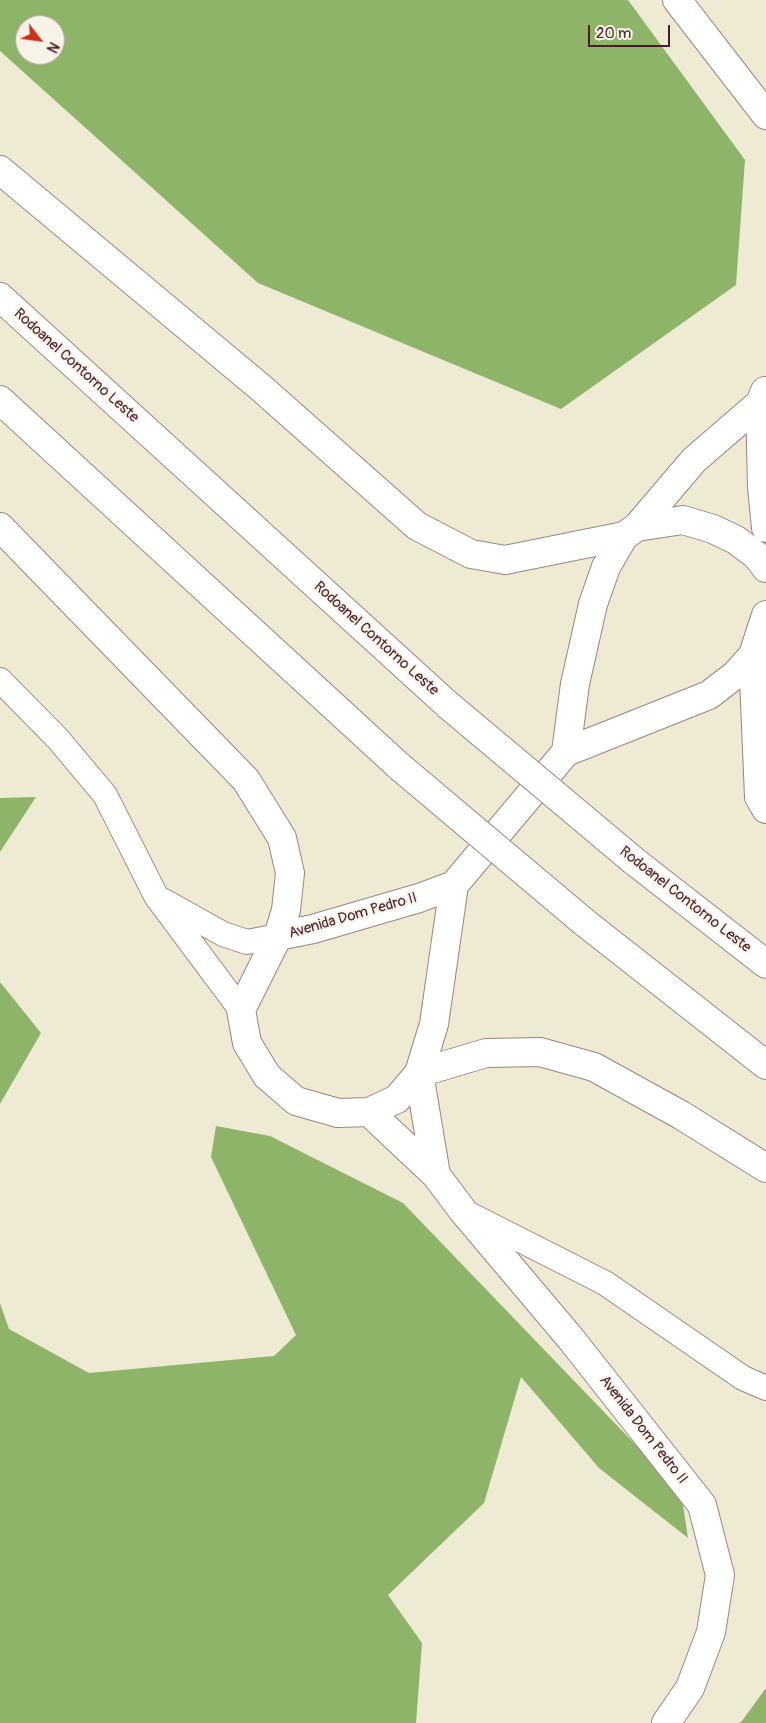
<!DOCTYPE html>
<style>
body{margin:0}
#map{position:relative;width:766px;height:1723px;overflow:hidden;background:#efead3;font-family:Pangolin,sans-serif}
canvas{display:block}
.north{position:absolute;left:15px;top:15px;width:50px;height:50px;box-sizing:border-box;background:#f7f3e8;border:1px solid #b29e9c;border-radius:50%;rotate:120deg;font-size:14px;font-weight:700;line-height:20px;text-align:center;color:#4a1f2b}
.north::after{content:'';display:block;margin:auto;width:18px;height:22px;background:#c8321e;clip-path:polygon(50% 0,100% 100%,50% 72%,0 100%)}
.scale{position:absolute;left:588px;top:25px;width:82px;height:22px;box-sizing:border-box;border:2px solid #4a1f2b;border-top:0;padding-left:6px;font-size:15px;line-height:18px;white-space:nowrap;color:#4a1f2b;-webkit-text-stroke:4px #f7f3e8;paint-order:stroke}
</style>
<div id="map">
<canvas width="766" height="1723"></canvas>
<div class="north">N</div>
<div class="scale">20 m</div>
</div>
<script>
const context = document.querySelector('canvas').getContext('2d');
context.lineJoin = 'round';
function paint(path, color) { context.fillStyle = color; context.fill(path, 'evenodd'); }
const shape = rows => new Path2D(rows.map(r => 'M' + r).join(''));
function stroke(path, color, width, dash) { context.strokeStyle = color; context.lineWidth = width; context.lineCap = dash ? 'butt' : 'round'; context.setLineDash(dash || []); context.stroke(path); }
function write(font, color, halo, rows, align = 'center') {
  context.font = font + ' Pangolin,sans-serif'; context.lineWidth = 4; context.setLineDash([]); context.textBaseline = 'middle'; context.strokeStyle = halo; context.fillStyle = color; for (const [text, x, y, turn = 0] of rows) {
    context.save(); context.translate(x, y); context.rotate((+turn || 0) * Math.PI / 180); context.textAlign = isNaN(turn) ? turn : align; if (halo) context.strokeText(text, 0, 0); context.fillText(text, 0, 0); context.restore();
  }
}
const forest = shape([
 [0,0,628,0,745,160,736,285,561,409,258,283,0,51],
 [25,25,55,25,55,55,25,55],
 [36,797,0,852,0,798],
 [0,982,41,1033,0,1104],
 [216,1126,270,1136,403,1203,681,1492,688,1538,599,1468,521,1377,484,1503,388,1595,422,1643,416,1723,0,1723,0,1303,9,1329,89,1373,274,1356,296,1335,211,1157],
 [766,1688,766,1723,739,1723,742,1721]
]);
const minor = shape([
 [0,680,58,739,105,795,156,896,241,1010],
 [164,901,223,934,247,942,278,936],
 [467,1213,605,1283,743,1378,766,1388]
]);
const secondary = shape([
 [677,0,766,115],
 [765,391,760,403,762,487,766,528],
 [637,527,683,520,713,529,736,540,757,556,766,568],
 [566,752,575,684,593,604,606,567,624,536,637,527,694,460,760,403],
 [454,885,434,1024,419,1073,397,1099,369,1112,338,1113,296,1101,267,1076,247,1043,241,1010,278,936,313,929,419,898,454,885,566,752,709,695,735,675,753,655,766,615],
 [419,1073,436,1175],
 [369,1112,436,1175,463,1211,571,1339,702,1505,720,1575,711,1632,690,1688,666,1723]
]);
const motorway = shape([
 [0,170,260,387,417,526,471,554,505,560,624,536],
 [0,297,448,705],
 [0,400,400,767],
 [0,527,246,780,282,838,290,873,286,910,278,936],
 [753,655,759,797,766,809],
 [634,861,766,964],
 [584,922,766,1065],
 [419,1073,486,1053,540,1052,594,1067,681,1115,766,1168]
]);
const motorwayBridge = shape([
 [448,705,634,861],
 [400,767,584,922]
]);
const streetNames = [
 ["Rodoanel Contorno Leste",76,366,42],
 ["Rodoanel Contorno Leste",376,639,42],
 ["Rodoanel Contorno Leste",685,900,38],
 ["Avenida Dom Pedro II",353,916,-16],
 ["Avenida Dom Pedro II",643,1430,52]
];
paint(forest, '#8eb469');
stroke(minor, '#9c847f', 26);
stroke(secondary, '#9c847f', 30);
stroke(motorway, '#9c847f', 30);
stroke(minor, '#fff', 24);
stroke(secondary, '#fff', 28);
stroke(motorway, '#fff', 28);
stroke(motorwayBridge, '#9c847f', 30, []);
stroke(motorwayBridge, '#fff', 28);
write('15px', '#4a1f2b', '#f7f3e8', streetNames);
</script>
